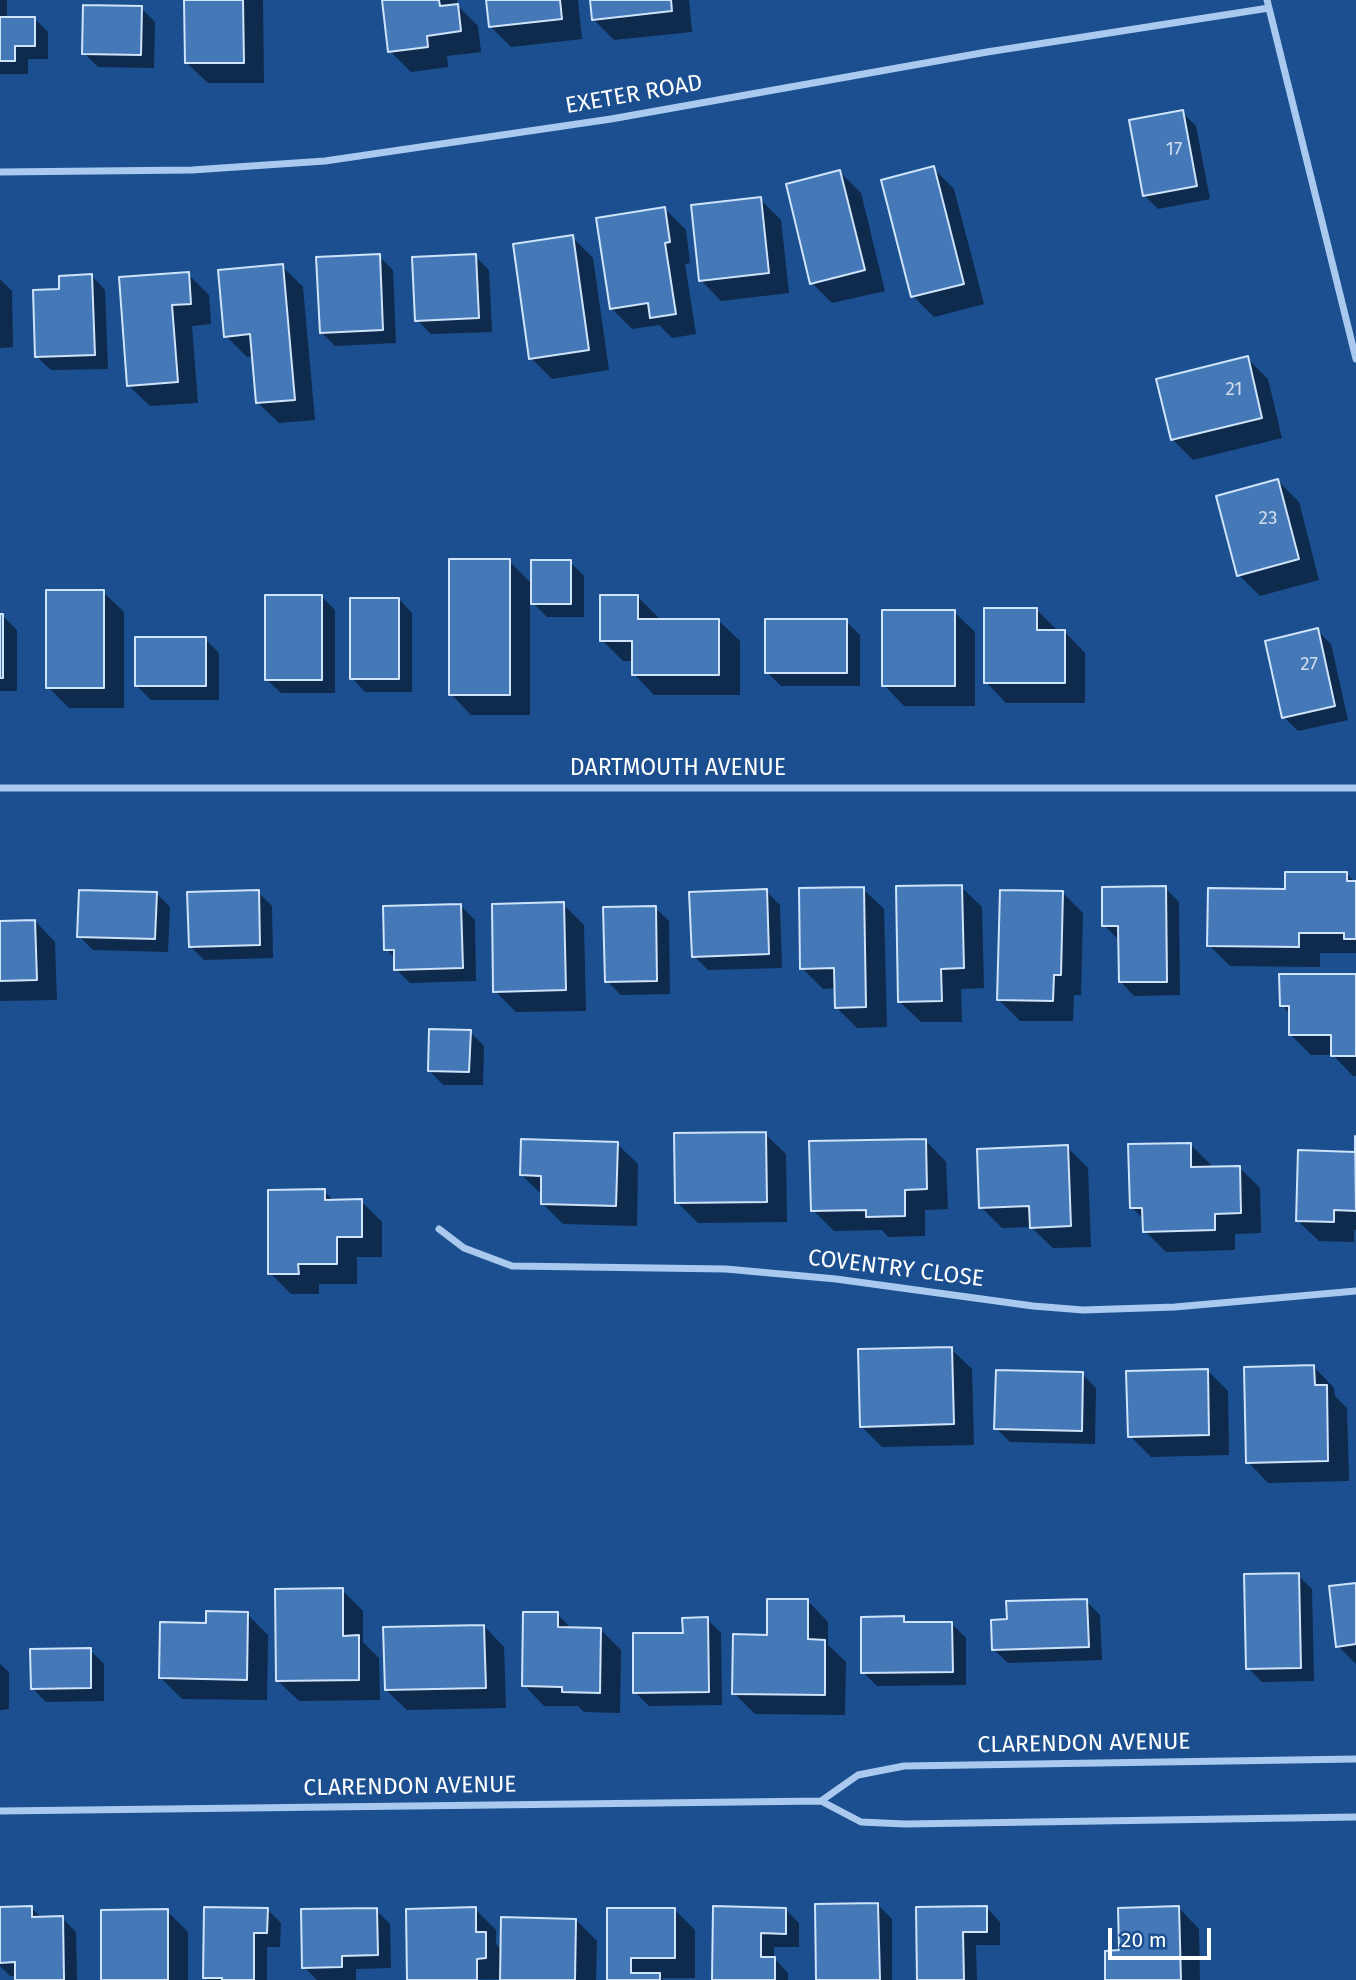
<!DOCTYPE html>
<style>
body{margin:0}
#map{position:relative;width:1356px;height:1980px;overflow:hidden;background:#1b4f8f;font-family:"Fira Sans",sans-serif}
canvas{display:block}
.scale{position:absolute;left:1108px;top:1928px;width:103px;height:32px;box-sizing:border-box;border:4px solid #fff;border-top:0;padding-left:9px;font-size:21px;line-height:24px;white-space:nowrap;color:#fff;-webkit-text-stroke:5px #1b4f8f;paint-order:stroke}
</style>
<div id="map">
<canvas width="1356" height="1980"></canvas>
<div class="scale">20 m</div>
</div>
<script>
const context = document.querySelector('canvas').getContext('2d');
context.lineJoin = 'round';
function paint(path, color) { context.fillStyle = color; context.fill(path, 'evenodd'); }
const shape = rows => new Path2D(rows.map(r => 'M' + r).join(''));
function stroke(path, color, width, dash) { context.strokeStyle = color; context.lineWidth = width; context.lineCap = dash ? 'butt' : 'round'; context.setLineDash(dash || []); context.stroke(path); }
function write(font, color, halo, rows, align = 'center') {
  context.font = font + ' "Fira Sans",sans-serif'; context.lineWidth = 7; context.setLineDash([]); context.textBaseline = 'middle'; context.strokeStyle = halo; context.fillStyle = color; for (const [text, x, y, turn = 0] of rows) {
    context.save(); context.translate(x, y); context.rotate((+turn || 0) * Math.PI / 180); context.textAlign = isNaN(turn) ? turn : align; if (halo) context.strokeText(text, 0, 0); context.fillText(text, 0, 0); context.restore();
  }
}
const shadow = shape([
 [0,0,7,0,7,18,34,18,48,32,48,59,28,59,28,74,0,74],
 [186,0,263,0,264,83,208,83,187,63],
 [384,0,457,0,457,5,478,26,481,52,447,56,448,67,411,72,390,51],
 [487,0,578,0,582,39,511,47,490,26],
 [591,0,689,0,692,32,614,40,594,20],
 [141,8,155,22,154,68,98,67,84,53],
 [1182,112,1196,126,1210,199,1158,209,1144,195],
 [933,168,954,189,984,304,934,317,913,296],
 [840,172,861,193,885,291,832,303,812,283],
 [760,199,781,220,789,293,721,301,701,280],
 [665,209,686,230,690,263,685,264,696,334,672,338,659,325,632,329,611,308],
 [572,237,593,258,609,370,552,379,531,358],
 [379,256,393,270,396,343,335,346,321,332],
 [475,256,489,270,492,332,431,334,417,320],
 [282,266,303,287,315,420,279,423,258,403,254,356,247,357,226,336],
 [188,274,209,295,211,324,192,326,198,403,150,406,129,386],
 [92,276,105,290,108,369,51,370,37,357,61,291],
 [0,279,12,291,13,347,0,348],
 [1247,358,1268,379,1282,438,1193,460,1172,439],
 [1278,481,1299,502,1319,580,1260,596,1239,575],
 [509,561,533,585,570,562,584,576,584,617,547,617,530,600,530,715,471,715,451,694],
 [103,592,124,612,124,708,69,708,48,687],
 [321,596,335,610,335,693,281,693,267,680],
 [637,596,658,617,658,621,719,621,740,641,740,695,654,695,634,674,634,661,623,661,602,640],
 [399,599,412,613,412,692,365,692,352,678],
 [1036,609,1057,630,1065,632,1085,653,1085,703,1006,703,986,682],
 [954,612,975,632,975,706,904,706,884,685],
 [0,616,3,616,17,630,17,691,0,691],
 [846,621,860,635,860,686,781,686,767,672],
 [1317,630,1331,644,1348,720,1298,731,1284,717],
 [205,639,219,653,219,700,151,700,137,686],
 [1347,874,1356,883,1356,953,1320,953,1320,967,1230,966,1209,945,1286,890],
 [961,887,982,907,984,988,961,989,962,1022,921,1022,900,1002],
 [1165,888,1179,902,1180,995,1134,996,1121,982,1120,939,1118,939,1104,925],
 [863,889,884,909,887,1027,857,1028,836,1007,836,988,823,989,802,968],
 [766,891,780,905,782,968,708,970,694,956],
 [258,892,272,906,273,958,204,960,190,946],
 [1062,892,1083,913,1081,995,1074,995,1073,1021,1020,1021,999,1000],
 [156,893,170,907,168,952,93,950,79,936],
 [563,904,584,925,586,1011,516,1012,495,991],
 [461,906,475,920,476,981,410,983,396,969,396,959,386,949],
 [655,908,669,921,670,994,621,995,607,981],
 [35,921,55,942,57,1000,0,1001,0,922],
 [1356,976,1356,1076,1353,1076,1333,1055,1311,1055,1290,1034,1290,1014,1282,1005],
 [470,1032,484,1046,483,1085,443,1085,430,1071],
 [765,1134,786,1154,787,1222,698,1223,677,1202],
 [926,1141,946,1162,948,1209,925,1210,925,1236,888,1237,882,1230,834,1231,813,1210],
 [617,1144,638,1164,637,1226,563,1224,542,1203,543,1196,521,1174],
 [1190,1144,1211,1165,1211,1168,1239,1167,1260,1188,1261,1233,1235,1234,1235,1250,1166,1252,1145,1231,1145,1220,1131,1207],
 [1067,1147,1088,1168,1091,1247,1053,1248,1031,1227,1002,1228,981,1207],
 [1299,1152,1356,1154,1356,1230,1354,1230,1354,1242,1319,1241,1298,1221],
 [324,1191,334,1201,361,1201,382,1222,382,1257,357,1257,357,1284,319,1284,319,1294,291,1294,270,1273],
 [951,1349,972,1369,974,1445,882,1447,861,1426],
 [1314,1367,1334,1388,1335,1396,1347,1408,1349,1481,1268,1483,1248,1462],
 [1207,1370,1228,1391,1229,1455,1151,1457,1130,1436],
 [1082,1374,1096,1388,1095,1444,1010,1442,996,1428],
 [1298,1575,1312,1589,1314,1681,1262,1682,1248,1668],
 [1356,1584,1356,1664,1338,1646],
 [342,1590,363,1611,363,1642,379,1658,380,1700,299,1701,278,1681],
 [808,1601,828,1622,828,1645,846,1662,845,1715,755,1714,734,1693,769,1636],
 [1086,1601,1100,1615,1102,1660,1008,1663,994,1650,1008,1621],
 [247,1614,268,1635,267,1700,182,1699,161,1678,207,1625],
 [557,1614,572,1629,600,1629,621,1650,620,1713,584,1712,578,1706,544,1706,524,1685],
 [903,1618,910,1624,952,1624,966,1638,966,1685,877,1686,863,1672],
 [707,1619,721,1633,722,1705,649,1706,635,1692,685,1634],
 [484,1626,504,1647,506,1708,407,1710,386,1690],
 [90,1650,104,1664,104,1701,46,1702,32,1688],
 [0,1664,9,1672,9,1709,0,1710],
 [878,1905,892,1919,892,1980,818,1980],
 [0,1908,31,1908,42,1918,62,1918,76,1932,77,1980,17,1980,17,1976,10,1976,0,1966],
 [715,1908,785,1909,799,1923,799,1947,774,1947,774,1958,788,1973,788,1980,714,1980],
 [987,1908,1000,1922,1000,1945,976,1945,977,1980,919,1980,918,1909],
 [1179,1908,1199,1929,1200,1980,1107,1980,1121,1952],
 [267,1909,281,1923,280,1947,267,1947,267,1980,208,1980,205,1977],
 [475,1909,496,1930,496,1944,502,1950,576,1920,597,1941,596,1980,502,1980,502,1979,409,1980],
 [674,1909,695,1930,695,1978,662,1978,664,1980,608,1980],
 [376,1910,390,1924,391,1968,356,1969,356,1980,317,1980,304,1967],
 [167,1911,188,1932,188,1980,103,1980]
]);
const building = shape([
 [184,0,243,0,244,63,185,63,184,0],
 [382,0,439,0,440,6,458,4,461,31,427,36,428,47,388,52,382,0],
 [486,0,560,0,562,19,489,27,486,0],
 [590,0,671,0,672,11,592,20,590,0],
 [83,5,142,6,141,55,82,54,83,5],
 [0,17,35,17,35,46,15,46,15,61,0,61,0,17],
 [1183,110,1197,186,1143,196,1129,120,1183,110],
 [934,166,964,284,911,297,881,180,934,166],
 [840,170,865,270,810,284,786,184,840,170],
 [761,197,769,273,699,281,691,205,761,197],
 [665,207,670,242,665,243,676,314,650,318,648,303,610,309,596,218,665,207],
 [573,235,589,350,529,359,513,244,573,235],
 [380,254,383,330,320,333,316,257,380,254],
 [476,254,479,318,415,321,412,257,476,254],
 [283,264,295,400,256,403,250,334,224,337,218,270,283,264],
 [189,272,191,304,172,305,178,382,127,386,119,277,189,272],
 [92,274,95,355,35,357,33,290,59,289,59,276,92,274],
 [1248,356,1262,418,1171,440,1156,379,1248,356],
 [1278,479,1299,559,1237,576,1216,496,1278,479],
 [449,559,510,559,510,695,449,695,449,559],
 [531,560,571,560,571,604,531,604,531,560],
 [46,590,104,590,104,688,46,688,46,590],
 [265,595,322,595,322,680,265,680,265,595],
 [600,595,638,595,638,619,719,619,719,675,632,675,632,641,600,641,600,595],
 [350,598,399,598,399,679,350,679,350,598],
 [984,608,1037,608,1037,630,1065,630,1065,683,984,683,984,608],
 [882,610,955,610,955,686,882,686,882,610],
 [0,614,3,614,3,678,0,678,0,614],
 [765,619,847,619,847,673,765,673,765,619],
 [1318,628,1335,706,1282,718,1265,641,1318,628],
 [135,637,206,637,206,686,135,686,135,637],
 [1285,872,1347,872,1347,881,1356,881,1356,939,1344,939,1344,933,1299,933,1299,947,1207,946,1208,888,1285,889,1285,872],
 [962,885,964,968,941,969,942,1001,898,1002,896,886,962,885],
 [1166,886,1167,982,1119,982,1118,926,1102,926,1102,887,1166,886],
 [864,887,866,1007,835,1008,834,968,800,969,799,888,864,887],
 [767,889,769,954,692,957,689,892,767,889],
 [79,890,157,892,155,939,77,937,79,890],
 [259,890,260,945,189,947,187,892,259,890],
 [1000,890,1063,891,1061,975,1054,975,1053,1001,997,1000,1000,890],
 [564,902,566,990,493,992,492,904,564,902],
 [461,904,463,968,394,970,394,950,384,950,383,906,461,904],
 [656,906,657,981,605,982,603,907,656,906],
 [35,920,37,980,0,981,0,921,35,920],
 [1279,974,1356,974,1356,1056,1331,1056,1331,1035,1289,1035,1289,1006,1280,1006,1279,974],
 [429,1029,471,1030,469,1072,428,1071,429,1029],
 [766,1132,767,1202,675,1203,674,1133,766,1132],
 [1355,1136,1356,1211,1334,1210,1334,1222,1296,1221,1298,1150,1355,1152,1355,1136],
 [521,1139,618,1142,616,1206,541,1204,541,1176,520,1175,521,1139],
 [926,1139,927,1189,905,1190,905,1216,866,1217,866,1210,811,1211,809,1141,926,1139],
 [1191,1143,1191,1167,1240,1166,1241,1213,1215,1214,1215,1230,1143,1232,1142,1208,1130,1208,1128,1144,1191,1143],
 [1068,1145,1071,1226,1030,1228,1029,1206,979,1208,977,1149,1068,1145],
 [325,1189,325,1200,362,1199,362,1237,337,1237,337,1264,298,1264,299,1274,268,1274,268,1190,325,1189],
 [952,1347,954,1424,860,1427,858,1349,952,1347],
 [1314,1365,1315,1385,1327,1385,1328,1461,1246,1463,1244,1367,1314,1365],
 [1208,1369,1209,1435,1128,1437,1126,1371,1208,1369],
 [996,1370,1083,1372,1082,1431,994,1429,996,1370],
 [1299,1573,1301,1668,1246,1669,1244,1574,1299,1573],
 [1356,1583,1356,1644,1336,1647,1329,1586,1356,1583],
 [343,1588,343,1636,359,1635,359,1680,276,1681,275,1589,343,1588],
 [767,1599,808,1599,808,1639,825,1640,825,1695,732,1694,733,1634,767,1635,767,1599],
 [1087,1599,1089,1647,992,1650,991,1620,1007,1619,1006,1601,1087,1599],
 [206,1611,248,1612,247,1680,159,1678,160,1622,206,1623,206,1611],
 [523,1612,558,1612,558,1627,601,1628,600,1693,562,1692,562,1687,522,1686,523,1612],
 [904,1616,904,1622,952,1622,953,1672,861,1673,861,1617,904,1616],
 [708,1617,709,1692,633,1693,633,1633,683,1633,682,1618,708,1617],
 [484,1625,486,1688,385,1690,383,1627,484,1625],
 [91,1648,91,1688,31,1689,30,1649,91,1648],
 [878,1903,880,1980,816,1980,815,1904,878,1903],
 [32,1906,32,1917,63,1916,64,1980,15,1980,15,1962,0,1963,0,1907,32,1906],
 [713,1906,786,1908,786,1934,761,1933,761,1957,775,1957,775,1980,712,1980,713,1906],
 [987,1906,987,1932,963,1932,964,1980,917,1980,916,1907,987,1906],
 [1179,1906,1181,1980,1105,1980,1105,1951,1119,1950,1118,1908,1179,1906],
 [204,1907,268,1908,267,1933,254,1933,254,1980,222,1980,222,1978,203,1978,204,1907],
 [476,1907,476,1932,486,1932,486,1958,477,1959,477,1980,407,1980,406,1909,476,1907],
 [377,1908,378,1955,342,1956,342,1967,302,1968,301,1909,377,1908],
 [607,1908,675,1908,675,1958,631,1958,631,1973,660,1973,660,1980,607,1980,607,1908],
 [168,1909,168,1980,101,1980,101,1910,168,1909],
 [501,1917,576,1919,575,1980,500,1980,501,1917]
]);
const minor = shape([
 [1267,0,1356,359],
 [0,172,192,170,325,161,611,119,987,52,1269,8],
 [0,788,1356,788],
 [439,1229,464,1248,512,1266,726,1269,836,1279,1033,1306,1083,1310,1175,1307,1356,1291],
 [821,1801,858,1775,904,1766,1356,1759],
 [0,1811,821,1801,861,1822,905,1824,1356,1817]
]);
const numberNames = [
 ["17",1174,150],
 ["21",1234,390],
 ["23",1268,519],
 ["27",1309,665]
];
const streetNames = [
 ["EXETER ROAD",634,95,-10],
 ["DARTMOUTH AVENUE",678,769],
 ["COVENTRY CLOSE",896,1269,7],
 ["CLARENDON AVENUE",1084,1744,-1],
 ["CLARENDON AVENUE",410,1787,-1]
];
paint(shadow, '#0007');
paint(building, '#4478b7');
stroke(building, '#cfe3fa', 2);
stroke(minor, '#a9c9ee', 7);
write('19px', '#d0dded', null, numberNames);
write('23px', '#fff', '#1b4f8f', streetNames);
</script>
